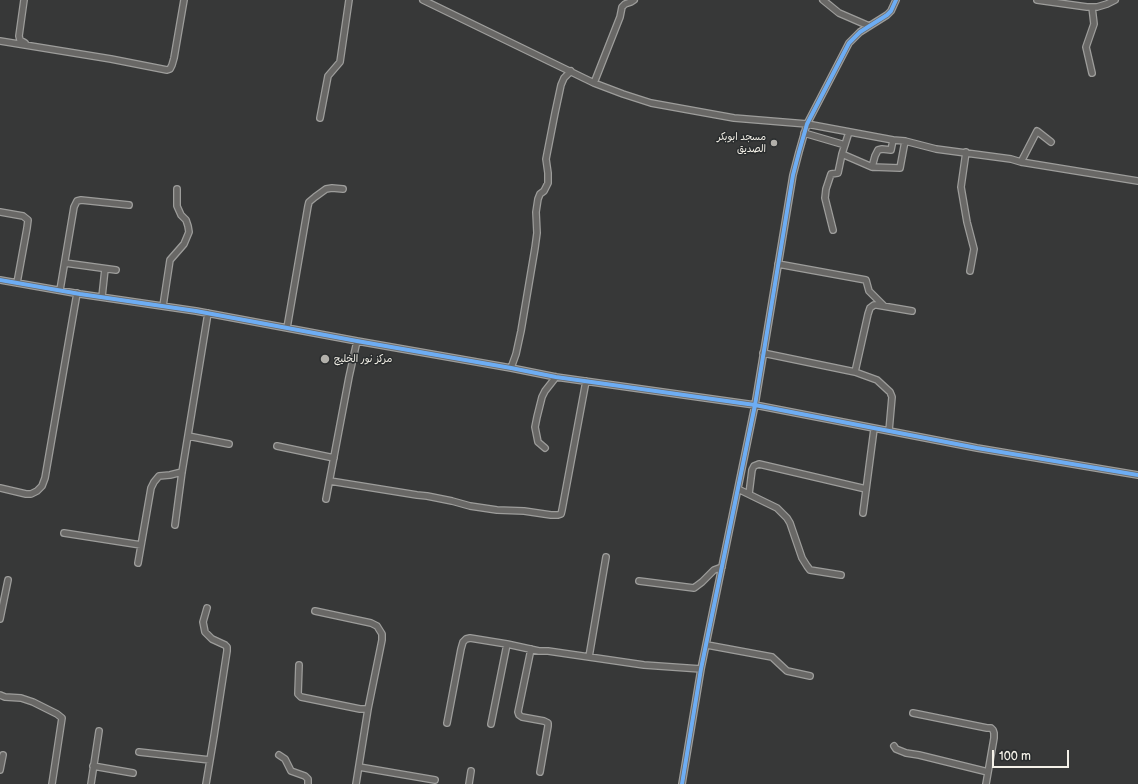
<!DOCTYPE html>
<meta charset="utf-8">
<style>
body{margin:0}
#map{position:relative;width:1138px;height:784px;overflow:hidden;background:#373838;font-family:"Balsamiq Sans",sans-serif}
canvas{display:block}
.scale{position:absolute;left:992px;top:750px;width:77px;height:18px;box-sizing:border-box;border:2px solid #f4f1e8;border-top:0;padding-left:5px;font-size:12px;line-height:14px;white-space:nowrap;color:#f4f1e8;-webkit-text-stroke:3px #2a2d2e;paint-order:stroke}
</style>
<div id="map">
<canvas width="1138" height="784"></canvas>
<div class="scale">100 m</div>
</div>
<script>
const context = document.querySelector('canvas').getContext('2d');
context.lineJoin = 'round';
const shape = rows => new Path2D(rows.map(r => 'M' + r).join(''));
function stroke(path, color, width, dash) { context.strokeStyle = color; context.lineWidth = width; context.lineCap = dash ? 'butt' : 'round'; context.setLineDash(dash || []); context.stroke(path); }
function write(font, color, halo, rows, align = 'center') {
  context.font = font + ' "Balsamiq Sans","Playpen Sans Arabic",sans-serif'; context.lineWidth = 3; context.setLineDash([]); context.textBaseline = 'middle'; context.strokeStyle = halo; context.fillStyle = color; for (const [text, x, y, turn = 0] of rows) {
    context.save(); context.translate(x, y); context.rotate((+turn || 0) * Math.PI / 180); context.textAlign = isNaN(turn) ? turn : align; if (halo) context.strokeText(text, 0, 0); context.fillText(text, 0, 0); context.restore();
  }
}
const minor = shape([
 [24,0,19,36,20,40,25,43],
 [423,0,594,83,623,94,651,103,734,118,807,124,893,140,905,141,936,149,1011,159,1021,162,1138,181],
 [823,0,839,13,869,26],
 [1037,0,1087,7,1097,7,1107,4,1115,0],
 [0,41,111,59,167,70,170,69,172,65,174,58,184,0],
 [1092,73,1086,47,1094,24,1092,7],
 [594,83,620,17,622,7,625,4,631,2,634,0],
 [320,118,328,76,340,62,349,0],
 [849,132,842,154,872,167],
 [804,133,845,145],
 [893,140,891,150,882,149,878,150,875,156,872,167,900,168,905,141],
 [966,152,961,187,967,222,974,249,970,271],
 [1021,162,1037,131,1051,142],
 [0,212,23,216,28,220,27,228,17,283],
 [833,230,825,198,826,189,831,174,838,173,842,154],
 [65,263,116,270],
 [778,264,866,280,869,291,884,306],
 [0,280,80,294,196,311,357,341,511,368,556,377,755,405,977,448,1138,475],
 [60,290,74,207,77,201,81,200,129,205],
 [102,297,105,269],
 [163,306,170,260,184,244,189,232,188,226,186,220,181,215,177,206,177,189],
 [287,328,308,206,309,202,315,197,326,189,332,188,343,189],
 [763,353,855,372,877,380,890,392,892,397,889,431],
 [511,368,516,354,521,331,535,248,537,233,536,212,538,199,540,194,544,191,548,183,548,173,546,159,555,113,561,85,564,78,571,71],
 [855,372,868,314,870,308,874,305,877,305,912,311],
 [188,436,229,444],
 [277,446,334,458],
 [545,448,538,442,535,427,537,417,542,397,545,391,556,377],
 [330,481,417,495,427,496,452,501,470,506,497,510,524,511,551,515,558,515,561,514,562,510,586,381],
 [0,488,26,494,31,494,37,491,42,486,45,478,77,293],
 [738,489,777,508,787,518,790,523,802,558,807,566,810,570,841,575],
 [749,494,752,470,754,466,759,464,866,489],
 [326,499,349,377,357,341],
 [863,513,874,429],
 [175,525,182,472,208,313],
 [64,533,141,545],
 [138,563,151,488,154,482,159,476,170,475,182,472],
 [639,581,694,588,702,582,714,570,722,567],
 [315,611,371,623,377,626,382,634,382,640,368,709,356,784],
 [0,619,8,580],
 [707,645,772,657,787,671,810,676],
 [531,649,518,712,519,715,522,717,544,721,548,723,548,726,540,772],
 [589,657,606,557],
 [299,665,298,694,301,697,360,709,368,709],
 [0,695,5,697,21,698,33,702,57,714,62,718,52,784],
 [913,713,987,728,991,728,993,730,994,733,994,738,986,784],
 [447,723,461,649,463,642,466,639,470,638,507,644,539,651,548,651,644,665,701,669],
 [491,724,507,644],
 [894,746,896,749,906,753,919,755,988,772],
 [139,752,210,760],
 [279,755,285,759,291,771,305,776,308,779,308,784],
 [93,766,133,773],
 [359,767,435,780],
 [0,770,3,755],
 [91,784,99,731],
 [206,784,214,736,227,651,227,647,225,645,212,639,205,632,203,622,207,608],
 [469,784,471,771],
 [682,784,701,669,755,405,793,175,799,152,807,124,849,43,860,32,887,15,891,11,896,0]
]);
const cycleway = shape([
 [0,280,80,294,196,311,357,341,511,368,556,377,755,405,977,448,1138,475],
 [682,784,701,669,755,405,793,175,799,152,807,124,849,43,860,32,887,15,891,11,896,0]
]);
const markers = [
 [774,143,4,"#b2b0aa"],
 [325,359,5,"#b2b0aa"]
];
const poiNames = [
 ["مسجد ابوبكر",766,137],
 ["الصديق",766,149],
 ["مركز نور الخليج",334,359,"left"]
];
stroke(minor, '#9d9d9b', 8);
stroke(minor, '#696866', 5.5);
stroke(cycleway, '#6dadf4', 4);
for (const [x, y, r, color] of markers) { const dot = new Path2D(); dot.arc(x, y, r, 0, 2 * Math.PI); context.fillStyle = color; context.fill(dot); stroke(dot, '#2a2d2e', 1.5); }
write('10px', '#f4f1e8', '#2a2d2e', poiNames, 'right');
</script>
